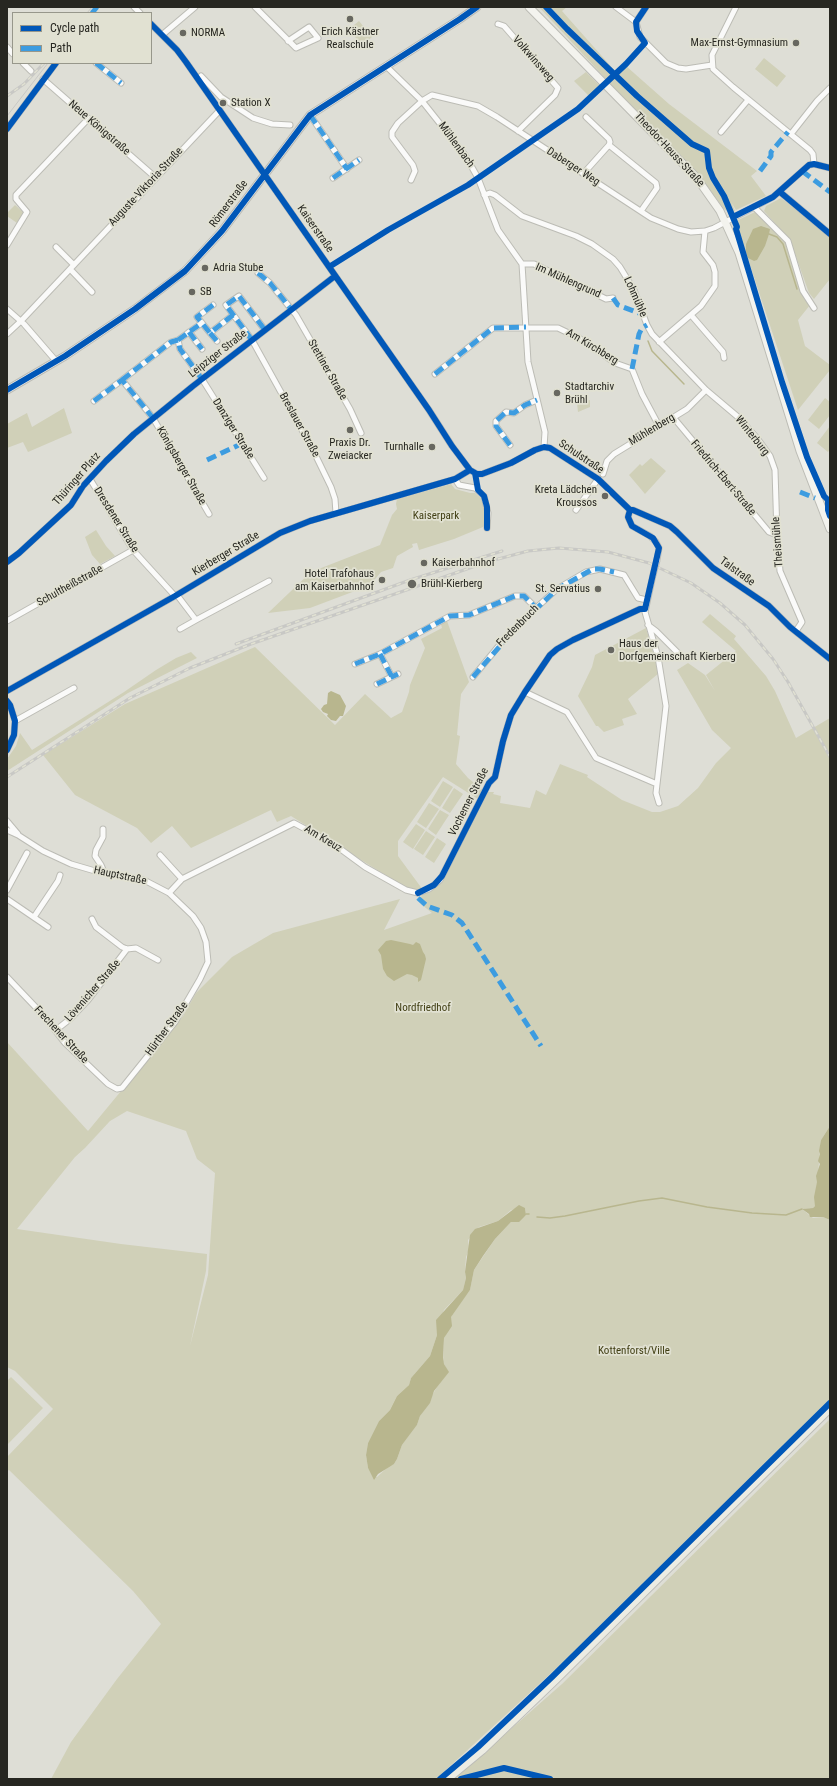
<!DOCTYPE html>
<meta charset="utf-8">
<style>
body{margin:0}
#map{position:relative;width:837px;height:1786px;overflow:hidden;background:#deded6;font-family:"Roboto Condensed",sans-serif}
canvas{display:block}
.frame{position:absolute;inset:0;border:8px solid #272721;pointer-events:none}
.legend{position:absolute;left:12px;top:12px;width:140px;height:52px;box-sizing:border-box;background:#e1e1d2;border:1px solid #97978b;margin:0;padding:5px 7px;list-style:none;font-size:12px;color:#272721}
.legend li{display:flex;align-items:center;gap:8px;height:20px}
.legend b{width:20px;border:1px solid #97978b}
</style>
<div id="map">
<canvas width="837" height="1786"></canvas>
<div class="frame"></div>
<ul class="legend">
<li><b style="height:5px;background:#0057b8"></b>Cycle path</li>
<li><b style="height:5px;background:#3d9ce0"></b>Path</li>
</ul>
</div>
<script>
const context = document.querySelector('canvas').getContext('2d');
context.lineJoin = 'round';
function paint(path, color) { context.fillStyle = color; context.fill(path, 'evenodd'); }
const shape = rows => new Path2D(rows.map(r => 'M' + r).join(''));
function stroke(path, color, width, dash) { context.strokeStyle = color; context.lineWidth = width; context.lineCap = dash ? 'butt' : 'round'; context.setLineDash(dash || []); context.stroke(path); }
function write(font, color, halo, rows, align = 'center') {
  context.font = font + ' "Roboto Condensed",sans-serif'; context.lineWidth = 3.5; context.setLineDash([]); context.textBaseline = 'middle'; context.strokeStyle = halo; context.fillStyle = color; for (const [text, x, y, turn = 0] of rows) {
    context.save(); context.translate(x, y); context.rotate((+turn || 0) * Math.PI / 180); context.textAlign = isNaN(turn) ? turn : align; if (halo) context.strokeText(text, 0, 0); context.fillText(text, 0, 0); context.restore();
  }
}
const green = shape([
 [539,7,544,7,611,73,611,76,607,80],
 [548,7,567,7,562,11,616,72,613,71,589,49],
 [359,21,372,37,362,46,349,29],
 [764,58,786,76,777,87,755,69],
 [626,66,669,104,757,171,751,176,766,196,736,210,731,202,735,211,729,212,724,209,697,172,608,82],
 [586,72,600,86,589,96,574,81],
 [781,198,830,236,830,279,814,299,809,293,790,240,764,211,766,206],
 [15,205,24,213,17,223,7,216,7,213],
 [755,212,785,241,804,299,810,305,798,320,805,346,830,365,830,370,798,410,749,262,734,222],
 [825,398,830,402,830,415,819,429,808,420],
 [590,400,590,407,578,412,577,403],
 [64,408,72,433,28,452,23,442,7,448,7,424,27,413,32,427],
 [830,426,830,449,828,452,817,443],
 [651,458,666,471,645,494,629,475,640,464,642,466],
 [451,484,455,489,470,493,475,493,482,499,485,513,485,524,483,527,454,539,419,550,417,543,412,544,413,547,397,556,393,568,381,572,371,584,355,591,310,608,268,613,311,572,380,545,392,515,397,509,396,504,397,499],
 [96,530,106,546,115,556,100,564,92,555,85,537],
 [710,614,736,636,734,639,766,676,775,691,796,738,830,718,830,1126,821,1140,815,1206,813,1208,802,1209,813,1218,823,1217,830,1220,830,1400,574,1652,436,1779,51,1779,71,1742,117,1679,161,1624,133,1591,9,1470,7,1471,7,1457,53,1409,15,1371,7,1367,7,1042,88,1131,183,1016,196,993,232,957,273,933,400,899,384,930,432,913,421,904,421,897,423,893,437,885,487,792,494,792,493,794,501,796,500,803,530,808,536,790,546,795,560,764,588,775,587,777,622,800,652,812,660,812,678,806,698,788,716,763,731,748,712,730,677,670,688,663,705,675,715,691,706,675,736,651,702,622],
 [127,1111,186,1131,197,1159,215,1173,208,1275,190,1346,206,1271,207,1254,121,1244,17,1229,75,1157,85,1148,110,1121],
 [525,1208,526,1215,517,1222,511,1222,495,1239,474,1270,470,1290,452,1313,451,1317,451,1323,444,1338,443,1362,448,1372,437,1387,420,1416,417,1425,402,1445,397,1459,394,1464,390,1465,377,1477,373,1477,368,1468,366,1455,368,1443,379,1421,390,1410,397,1396,409,1385,411,1378,430,1356,437,1335,438,1326,444,1310,463,1290,466,1278,465,1272,466,1257,469,1250,468,1240,479,1227,498,1221,511,1210],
 [447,621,469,682,461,694,457,735,460,736,456,764,468,778,483,790,478,799,443,777,398,841,398,856,423,890,417,891,406,888,291,816,277,822,271,810,191,848,172,826,151,843,137,828,75,795,43,755,125,704,255,647,335,725,365,694,391,718,402,712,409,692,410,685,425,648,421,639,442,628,441,624],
 [646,628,659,673,628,699,637,714,622,719,624,725,604,732,598,726,596,726,578,696,592,667,595,655],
 [191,652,197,658,128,693,7,771,7,759,16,746,20,733,32,750,124,692,156,670,176,658],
 [443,781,453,787,440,807,431,801],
 [454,788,463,794,450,813,442,808],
 [429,803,439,809,426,828,417,822],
 [440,810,449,815,436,835,428,829],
 [416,824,425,830,413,849,403,842],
 [426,831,435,837,423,855,414,849],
 [437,838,446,844,434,863,425,857],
 [11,1377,43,1408,7,1445,7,1381],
 [830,1419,830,1779,454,1779,562,1684]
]);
const water = shape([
 [761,226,770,229,769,234,765,246,757,260,754,261,748,258,746,252,746,244,753,229],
 [331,691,340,695,346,706,343,716,340,716,336,721,331,720,327,716,328,714,323,712,321,709,324,705,327,704,328,693],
 [391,940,410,944,413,945,416,942,420,944,423,952,425,955,426,959,421,980,418,982,418,978,412,975,407,974,394,981,387,976,383,969,381,955,378,950,386,941],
 [830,1126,830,1220,823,1217,810,1217,809,1214,802,1209,813,1208,815,1206,814,1197,817,1182,816,1176,820,1164,818,1161,820,1154,819,1151,821,1140],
 [519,1205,525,1208,526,1215,519,1222,511,1222,495,1239,483,1256,474,1270,470,1290,451,1317,452,1326,444,1338,443,1358,444,1364,449,1372,434,1391,430,1403,420,1416,417,1425,402,1445,397,1459,394,1464,378,1474,374,1480,368,1468,366,1455,368,1443,379,1421,390,1410,397,1396,409,1385,411,1378,430,1356,437,1335,436,1320,463,1290,466,1278,465,1272,470,1235,475,1229,498,1221]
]);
const stream = shape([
 [769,234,777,237,783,244,797,289],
 [648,341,652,351,684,384],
 [526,1214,529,1214],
 [537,1217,550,1218,565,1216,639,1201,662,1198,707,1207,752,1213,786,1215,802,1209]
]);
const street = shape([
 [134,7,140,13],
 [255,7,296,48,318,38,309,27,288,41],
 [616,7,636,22],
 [736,7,712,55,713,69,733,87,810,150,813,154,814,164],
 [636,22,640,37,666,63,678,68,686,69,712,65],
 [636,22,646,7],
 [151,24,177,50,186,62,429,410,452,446,470,470,477,474,482,474,511,463,535,450,544,447,550,448,598,479,630,510],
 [498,24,504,26,558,88,555,95,518,131],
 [162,35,195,7],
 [7,47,13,54],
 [23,63,31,71],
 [96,63,121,83],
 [387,67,422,101,465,155,478,178,498,230,522,264,528,362,545,432,544,447],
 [201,76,221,97,253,118,272,124,290,125],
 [43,79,155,177],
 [310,115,347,169],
 [586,117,609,139,610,142,609,145,656,183,657,188,641,211],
 [7,129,56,63],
 [721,132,748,100],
 [791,134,817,101,830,88],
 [583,174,609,145],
 [333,178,359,160],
 [411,180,415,171,413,165,392,137,392,132,398,123,422,101,432,95,478,106,497,117,651,218,678,229,691,232,705,231,714,228,773,197,809,165,814,164,830,168],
 [780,192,830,234],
 [484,195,490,193,495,195,522,216,576,236,592,244,613,259,620,267,634,290,647,325,652,334,706,390,738,417,757,438,770,456,775,470,777,535,780,571,802,622,796,631],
 [754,207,788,241,803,291,814,308],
 [7,245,27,212,16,199,16,195,88,119],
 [56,247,74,265],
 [522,264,534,264,606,299,613,298],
 [70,269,92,292],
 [258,273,270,283,296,315,350,409,361,433],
 [213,305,197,317,210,333,233,315],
 [7,309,24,324,56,361],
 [691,315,723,352,724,358],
 [265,330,239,296,226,305,252,340,313,450,331,487,335,499,336,513],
 [189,332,202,349],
 [210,333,217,341],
 [7,334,21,321,220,110],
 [178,340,202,323],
 [659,342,701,306,715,286,715,272,713,265,703,252,705,231],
 [435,374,493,328,558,328,579,338,615,363,632,369,642,394,659,426],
 [122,380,171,342,178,340,180,349,202,379,264,478],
 [94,401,122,380,153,418,209,514],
 [673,417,769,532,777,535],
 [510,445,496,426,496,421,506,412,514,413,525,405,537,400],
 [603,474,607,461,614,454,687,409,706,390],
 [90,479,133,550,175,596],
 [455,479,459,485,475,488,484,496,488,513,487,528],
 [576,510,598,479],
 [630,510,633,510,670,526,677,532,713,568,769,606,790,627,830,659],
 [630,510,628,517,632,526,650,536,656,542,659,548,657,560],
 [7,562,19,553,71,505,83,486,106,461,134,434,193,386,335,276],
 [653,575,645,612,658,657,666,706,656,793,659,803],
 [177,595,196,620,269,581],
 [7,621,133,550],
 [648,625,656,631,680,655],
 [180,629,196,620],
 [380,654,392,677],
 [355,664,380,654,450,616,469,615,515,596,524,596,536,608],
 [473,677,502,642,536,608,557,589,586,572,600,569,624,575,638,598,647,600],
 [377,684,398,674],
 [7,691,175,596,280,533,310,521,455,479,470,470],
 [525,692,567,712,596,758,657,784],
 [7,701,10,705,15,721,14,735,7,750],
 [15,721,74,688],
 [7,821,18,834],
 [103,829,103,837,96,850,95,856,101,865,104,872],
 [7,830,18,835,43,851,71,864,95,871,144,880,169,893,193,916,201,928,206,942,208,962,200,979,175,1022,122,1088,117,1089,108,1084,65,1043,45,1017,7,977],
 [160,855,182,879],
 [7,890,27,853],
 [169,893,182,879,294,823,335,845,365,867,406,890,418,893,429,889,440,880,489,783,495,777,503,741,511,715,525,692,550,655,557,649,573,640,640,609,645,609],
 [7,899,48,927],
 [34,917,58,881,60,875],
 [92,919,96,927,122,947,127,949,136,948,158,960],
 [56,1030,70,1019,88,1000,127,949]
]);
const secondary = shape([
 [529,7,696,177,720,211,739,253,800,451,830,529],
 [7,390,65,356,135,309,185,271,222,231,310,115,460,19,477,7]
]);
const primary = shape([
 [447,1779,482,1750,556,1679,830,1408]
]);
const tram = shape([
 [87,13,92,7],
 [7,116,48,63]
]);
const rail = shape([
 [7,96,24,84,44,63],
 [236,644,410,580,502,551],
 [7,777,130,698,190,668,251,644,487,562,528,551,559,548,608,552,649,563,691,583,720,603,745,625,773,659,788,682,830,757]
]);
const streetBridge = shape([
 [653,575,657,560]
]);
const quiet = shape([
 [92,13,97,7],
 [96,63,121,83],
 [310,115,347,169],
 [760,171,771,156,771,152,788,132],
 [802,171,830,192],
 [333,178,359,160],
 [258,273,270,283,291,309],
 [613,298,618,305,644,315],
 [213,305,197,317,210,333,233,315],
 [189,332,202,349],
 [210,333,217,341],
 [178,340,202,323],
 [252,340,226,305,239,296,265,330],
 [632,369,639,334,642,328,647,325],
 [435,374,493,328,526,327],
 [122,380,171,342,178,340,180,349,202,379],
 [94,401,122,380,153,418],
 [510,445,496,426,496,421,506,412,514,413,525,405,537,400],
 [207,460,243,443],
 [800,492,815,498],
 [380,654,392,677],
 [355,664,380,654,450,616,469,615,515,596,524,596,536,608],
 [473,677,513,631,557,589,593,569,600,569,614,572],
 [377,684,398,674],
 [418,898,427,906,452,915,462,923,541,1046]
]);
const cycleway = shape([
 [546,7,567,29,637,96,692,144,707,151,709,168,713,178,724,196,737,227,736,229,782,382,807,457,824,496,828,500,828,510,830,516],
 [151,24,177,50,186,62,429,410,452,446,470,470,477,474,482,474,511,463,535,450,544,447,550,448,598,479,630,510],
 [7,129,56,63],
 [780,192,830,234],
 [733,217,773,197,809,165,814,164,830,168],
 [329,267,388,230,468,185,578,109,626,64,645,43,637,31,636,22,646,7],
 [7,390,65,356,135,309,185,271,222,231,310,115,460,19,477,7],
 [475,473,478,490,484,496,487,507,487,528],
 [630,510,633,510,670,526,677,532,713,568,769,606,790,627,830,659],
 [7,562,19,553,71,505,83,486,106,461,134,434,193,386,335,276],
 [7,691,175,596,280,533,310,521,455,479,470,470],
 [7,701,10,705,15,721,14,735,7,750],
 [418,893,434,885,442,876,489,783,495,777,503,741,511,715,525,692,550,655,557,649,573,640,640,609,645,609,659,548,653,538,632,526,628,517,630,510],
 [440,1779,478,1747,552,1677,830,1403],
 [461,1779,504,1768,550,1779]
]);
const markers = [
 [350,19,4,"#676760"],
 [183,33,4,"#676760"],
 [796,43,4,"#676760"],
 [223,103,4,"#676760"],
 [205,268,4,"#676760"],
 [192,292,4,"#676760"],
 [557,393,4,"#676760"],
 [350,430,4,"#676760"],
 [432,447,4,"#676760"],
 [605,496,4,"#676760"],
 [424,563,4,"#676760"],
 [382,580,4,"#676760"],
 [412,584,5,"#676760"],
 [598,589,4,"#676760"],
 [611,650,4,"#676760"]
];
const poiNames = [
 ["Erich Kästner",350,32,"center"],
 ["Realschule",350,45,"center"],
 ["NORMA",191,33],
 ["Max-Ernst-Gymnasium",788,43,"right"],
 ["Station X",231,103],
 ["Adria Stube",213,268],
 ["SB",200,292],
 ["Stadtarchiv",565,387],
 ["Brühl",565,400],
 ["Praxis Dr.",350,443,"center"],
 ["Zweiacker",350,456,"center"],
 ["Turnhalle",424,447,"right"],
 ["Kreta Lädchen",597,490,"right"],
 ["Kroussos",597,503,"right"],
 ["Kaiserbahnhof",432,563],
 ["Hotel Trafohaus",374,574,"right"],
 ["am Kaiserbahnhof",374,587,"right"],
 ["Brühl-Kierberg",421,584],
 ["St. Servatius",590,589,"right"],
 ["Haus der",619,644],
 ["Dorfgemeinschaft Kierberg",619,657]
];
const streetNames = [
 ["Volkwinsweg",533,59,49],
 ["Neue Königstraße",99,128,41],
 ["Mühlenbach",456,145,54],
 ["Theodor-Heuss-Straße",669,150,47],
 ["Daberger Weg",573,167,33],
 ["Auguste-Viktoria-Straße",146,187,-47],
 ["Römerstraße",229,204,-53],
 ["Kaiserstraße",315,229,55],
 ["Im Mühlengrund",568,281,24],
 ["Lohmühle",635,297,66],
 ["Am Kirchberg",592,347,31],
 ["Leipziger Straße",218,354,-38],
 ["Stettiner Straße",327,370,60],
 ["Breslauer Straße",299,425,61],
 ["Danziger Straße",233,429,58],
 ["Mühlenberg",652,430,-31],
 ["Winterburg",752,436,51],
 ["Schulstraße",581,457,34],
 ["Königsberger Straße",181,466,60],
 ["Friedrich-Ebert-Straße",723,478,50],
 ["Thüringer Platz",77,479,-49],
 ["Dresdener Straße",116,520,58],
 ["Theismühle",778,542,-94],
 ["Kierberger Straße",226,554,-31],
 ["Talstraße",737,572,36],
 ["Schultheißstraße",70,586,-29],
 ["Fredenbruch",518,626,-45],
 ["Vochemer Straße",469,802,-63],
 ["Am Kreuz",323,839,31],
 ["Hauptstraße",120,876,12],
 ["Lövenicher Straße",93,991,-49],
 ["Hürther Straße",167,1029,-54],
 ["Frechener Straße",61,1035,47]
];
const parkNames = [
 ["Kaiserpark",436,516],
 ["Nordfriedhof",423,1008],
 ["Kottenforst/Ville",634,1351]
];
paint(green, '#d0d0b8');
paint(water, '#b8b68e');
stroke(stream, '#b8b68e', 1.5);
stroke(street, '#bcbcb5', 7);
stroke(secondary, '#bcbcb5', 9);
stroke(primary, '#bcbcb8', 10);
stroke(street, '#fafaf9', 5);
stroke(secondary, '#f3f3ee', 7);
stroke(primary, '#ecece3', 8);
stroke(tram, '#c8c8c5', 1);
stroke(rail, '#c8c8c5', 3);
stroke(rail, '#e1e1d2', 1.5, [4.5]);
stroke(streetBridge, '#bcbcb5', 7, []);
stroke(streetBridge, '#fafaf9', 5);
stroke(quiet, '#3d9ce0', 5, [10, 5]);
stroke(cycleway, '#0057b8', 6);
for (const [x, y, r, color] of markers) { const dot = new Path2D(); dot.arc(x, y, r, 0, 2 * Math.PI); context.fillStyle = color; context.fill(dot); stroke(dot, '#e1e1d2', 1.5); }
write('11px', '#272721', '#e1e1d2', poiNames, 'left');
write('11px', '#272721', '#e1e1d2', streetNames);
write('11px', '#403e13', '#e1e1d2', parkNames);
</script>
